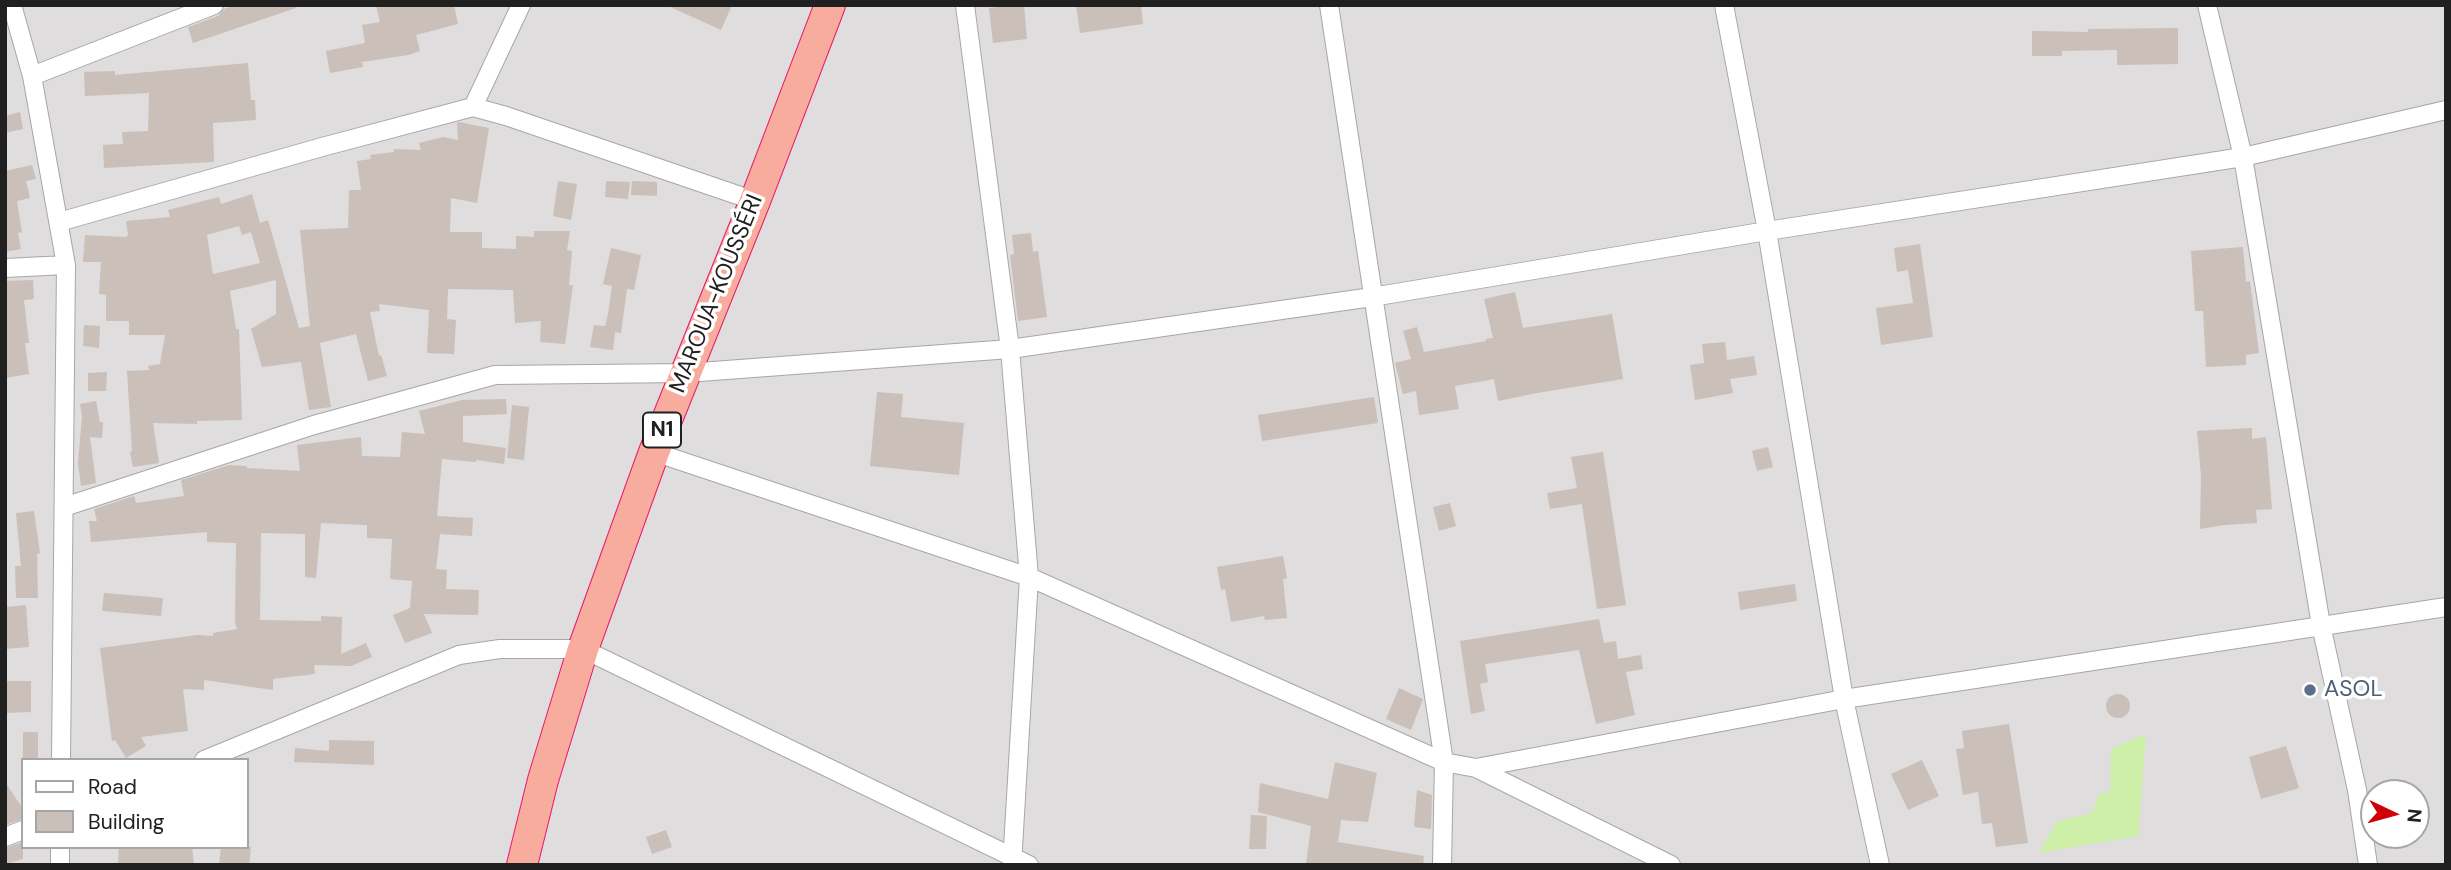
<!DOCTYPE html>
<meta charset="utf-8">
<style>
body{margin:0}
#map{position:relative;width:2451px;height:870px;overflow:hidden;background:#f2ede6;font-family:"DM Sans",sans-serif}
canvas{display:block}
.frame{position:absolute;inset:0;border:7px solid #202020;pointer-events:none}
.legend{position:absolute;left:21px;top:758px;width:228px;height:91px;box-sizing:border-box;background:#fff;border:2px solid #a6a6a6;margin:0;padding:9px 12px;list-style:none;font-size:21px;color:#202020}
.legend li{display:flex;align-items:center;gap:14px;height:35px}
.legend b{width:35px;border:2px solid #a6a6a6}
.north{position:absolute;left:2360px;top:779px;width:70px;height:70px;box-sizing:border-box;background:#fff;border:2px solid #a6a6a6;border-radius:50%;rotate:95deg;font-size:19px;font-weight:700;line-height:28px;text-align:center;color:#202020}
.north::after{content:'';display:block;margin:auto;width:24px;height:32px;background:#d10008;clip-path:polygon(50% 0,100% 100%,50% 72%,0 100%)}
</style>
<div id="map">
<canvas width="2451" height="870"></canvas>
<div class="frame"></div>
<ul class="legend">
<li><b style="height:9px;background:#fff"></b>Road</li>
<li><b style="height:19px;background:#cabfb9"></b>Building</li>
</ul>
<div class="north">N</div>
</div>
<script>
const context = document.querySelector('canvas').getContext('2d');
context.lineJoin = 'round';
function paint(path, color) { context.fillStyle = color; context.fill(path, 'evenodd'); }
const shape = rows => new Path2D(rows.map(r => 'M' + r).join(''));
function stroke(path, color, width, dash) { context.strokeStyle = color; context.lineWidth = width; context.lineCap = dash ? 'butt' : 'round'; context.setLineDash(dash || []); context.stroke(path); }
function write(font, color, halo, rows, align = 'center') {
  context.font = font + ' "DM Sans",sans-serif'; context.lineWidth = 7; context.setLineDash([]); context.textBaseline = 'middle'; context.strokeStyle = halo; context.fillStyle = color; for (const [text, x, y, turn = 0] of rows) {
    context.save(); context.translate(x, y); context.rotate((+turn || 0) * Math.PI / 180); context.textAlign = isNaN(turn) ? turn : align; if (halo) context.strokeText(text, 0, 0); context.fillText(text, 0, 0); context.restore();
  }
}
const residential = shape([
 [5,5,2446,5,2446,865,5,865],
 [23,760,247,760,247,847,23,847],
 [2374,793,2416,793,2416,835,2374,835]
]);
const grass = shape([
 [2146,734,2138,836,2038,853,2058,821,2092,813,2099,794,2110,792,2111,749]
]);
const building = shape([
 [234,5,296,5,296,8,193,43,188,27,218,16,224,9],
 [376,5,454,5,458,24,416,35,420,51,408,55,362,62,363,67,330,73,326,51,365,43,362,25,380,22],
 [666,5,732,5,721,30],
 [1016,5,1024,5,1027,39,993,43,989,8],
 [1076,5,1141,5,1143,24,1080,33],
 [2178,28,2178,64,2117,65,2117,50,2062,51,2062,56,2032,56,2032,31,2088,32,2088,29],
 [248,63,251,100,255,100,256,120,213,123,214,162,104,168,103,145,123,144,122,132,148,131,149,93,85,96,84,72,115,71,115,75],
 [20,112,23,129,5,133,5,116],
 [459,122,489,128,477,203,451,198,450,232,482,232,482,248,516,249,516,236,534,237,534,231,570,231,567,250,572,251,569,285,573,285,565,344,540,342,541,321,515,323,513,290,448,289,447,319,456,320,454,354,427,353,429,310,379,304,380,311,370,312,379,356,381,355,387,376,368,381,356,334,320,343,331,407,309,410,301,362,262,367,251,329,276,314,276,280,230,291,236,329,239,329,242,420,197,421,197,424,153,423,159,463,133,467,130,452,132,451,127,371,149,370,148,366,160,364,165,335,129,335,129,321,106,321,106,295,99,294,101,262,83,262,85,235,126,237,128,235,126,221,170,217,168,210,219,197,221,204,252,194,260,223,268,220,299,328,310,326,300,230,348,228,349,190,361,190,357,161,371,159,370,155,394,152,394,149,421,150,419,143,443,137,458,140,457,123],
 [239,226,242,235,251,232,260,263,213,274,207,235],
 [32,165,36,179,26,181,30,198,17,201,22,232,18,233,21,249,5,252,5,171],
 [558,181,577,184,571,220,553,216],
 [606,181,630,182,628,199,605,197],
 [632,181,657,182,657,196,631,195],
 [1031,233,1033,252,1038,251,1047,317,1018,321,1010,255,1014,254,1012,235],
 [1920,244,1933,337,1881,345,1876,308,1913,303,1908,270,1897,272,1894,248],
 [2243,247,2246,282,2250,281,2259,353,2246,355,2246,365,2206,367,2203,311,2195,311,2191,251],
 [611,248,641,255,634,290,627,289,621,333,615,332,613,350,590,347,594,325,605,326,608,314,612,286,603,284],
 [33,280,34,299,24,300,29,343,25,343,29,374,5,378,5,281],
 [1515,292,1523,328,1612,314,1623,379,1537,393,1498,401,1494,379,1455,386,1459,409,1419,415,1416,391,1403,394,1395,363,1411,359,1403,331,1417,327,1424,352,1486,341,1486,339,1493,338,1484,299],
 [84,325,100,326,99,348,83,346],
 [1725,342,1727,360,1754,356,1757,375,1730,379,1733,393,1695,400,1690,365,1704,363,1702,344],
 [107,372,106,391,88,391,88,373],
 [877,392,903,394,901,417,964,423,959,475,870,466],
 [1374,397,1378,423,1262,441,1258,415],
 [506,399,507,414,463,416,463,442,506,448,504,464,476,460,476,462,442,459,437,516,473,518,472,536,440,534,436,569,447,570,446,589,479,590,478,615,424,614,432,633,405,643,393,615,410,608,412,581,390,579,392,539,367,538,367,525,321,523,316,578,305,577,305,534,261,533,260,620,321,621,321,616,342,617,341,654,366,643,372,657,351,666,314,665,315,674,273,679,273,690,204,680,204,690,183,689,188,731,141,737,146,746,126,758,115,740,112,741,100,648,197,635,213,636,213,633,237,629,235,623,236,543,207,542,207,532,91,542,89,521,97,521,94,509,134,496,136,503,184,496,181,480,229,465,247,466,247,468,300,471,297,445,361,437,362,456,400,457,402,432,425,434,419,411,462,400],
 [96,401,100,422,103,422,102,438,90,437,96,483,81,486,78,463,82,416,80,404],
 [512,405,529,407,524,460,507,458],
 [2252,428,2252,439,2266,437,2272,509,2256,510,2257,523,2224,525,2200,529,2201,476,2197,431],
 [1768,447,1773,467,1757,471,1752,451],
 [1603,452,1626,605,1597,609,1582,504,1550,509,1547,493,1577,488,1571,457],
 [1450,503,1456,526,1439,531,1433,507],
 [34,511,40,553,37,554,38,598,16,598,15,566,21,566,16,513],
 [1283,556,1287,578,1283,579,1287,618,1265,620,1264,616,1231,622,1225,589,1221,590,1217,567],
 [1795,584,1797,601,1740,610,1738,592],
 [104,593,163,598,161,616,102,611],
 [26,605,29,647,5,649,5,607],
 [1599,619,1604,643,1616,641,1618,659,1641,655,1643,669,1626,672,1635,715,1596,724,1579,650,1485,664,1488,682,1480,684,1485,711,1471,714,1460,641],
 [5,681,31,681,31,712,5,713],
 [1399,688,1423,699,1411,730,1386,719],
 '2106 706a12 12 0 1 1 24 0a12 12 0 1 1-24 0Z',
 [2009,724,2028,843,1996,847,1992,823,1982,824,1978,792,1963,795,1956,749,1964,748,1962,731],
 [23,732,38,732,38,760,23,760],
 [329,740,374,741,374,765,294,762,295,748,329,751],
 [2286,746,2299,788,2261,799,2249,757],
 [1922,760,1939,796,1908,810,1891,774],
 [1335,762,1377,773,1368,822,1341,820,1338,842,1424,856,1423,865,1306,865,1311,826,1258,812,1260,783,1328,799],
 [5,782,23,809,23,819,5,825],
 [1417,790,1432,795,1431,829,1414,827],
 [1251,815,1267,816,1266,849,1249,849],
 [666,830,672,847,652,854,646,837],
 [23,842,23,859,5,864,5,848],
 [119,847,192,847,194,865,128,865,128,863,118,863],
 [221,847,251,847,249,865,219,865]
]);
const minor = shape([
 [12,5,32,76,66,265,61,760],
 [965,5,1010,349,1029,577,1012,865],
 [1329,5,1444,762,1442,865],
 [1724,5,1767,231,1844,699,1880,865],
 [2207,5,2243,157,2321,625,2357,790,2368,865],
 [32,76,214,5],
 [473,107,521,5],
 [59,222,322,147,473,107,506,116,755,201],
 [5,268,66,265],
 [654,452,1029,577,1444,762,1476,768,1844,699,2446,607],
 [64,507,314,425,495,375,686,373,1010,349,1372,297,1767,231,2243,157,2446,110],
 [204,760,459,655,500,649,583,649,1029,865],
 [1476,768,1671,865],
 [5,837,23,830],
 [60,865,60,847]
]);
const trunk = shape([
 [522,865,543,780,583,649,654,452,755,201,830,5]
]);
const markers = [
 [2310,690,7,"#5c6f8a"]
];
const shields = [
 [662,430,38]
];
const shieldNames = [
 ["N1",662,430]
];
const streetNames = [
 ["MAROUA-KOUSSÉRI",717,294,-68]
];
const serviceNames = [
 ["ASOL",2324,690]
];
paint(residential, '#dfdddd');
paint(grass, '#ceefa8');
paint(building, '#cabfb9');
stroke(minor, '#a7a7a7', 20);
stroke(trunk, '#ea1868', 32);
stroke(minor, '#fff', 18);
stroke(trunk, '#f7ac9e', 30);
for (const [x, y, r, color] of markers) { const dot = new Path2D(); dot.arc(x, y, r, 0, 2 * Math.PI); context.fillStyle = color; context.fill(dot); stroke(dot, '#fff', 2.5); }
for (const [x, y, w] of shields) { const box = new Path2D(); box.roundRect(x - w / 2, y - 17.5, w, 35, 5); context.fillStyle = '#fff'; context.fill(box); stroke(box, '#202020', 2); }
write('bold 21px', '#202020', null, shieldNames);
write('23px', '#202020', '#fff', streetNames);
write('23px', '#4e5e75', '#fff', serviceNames, 'left');
</script>
